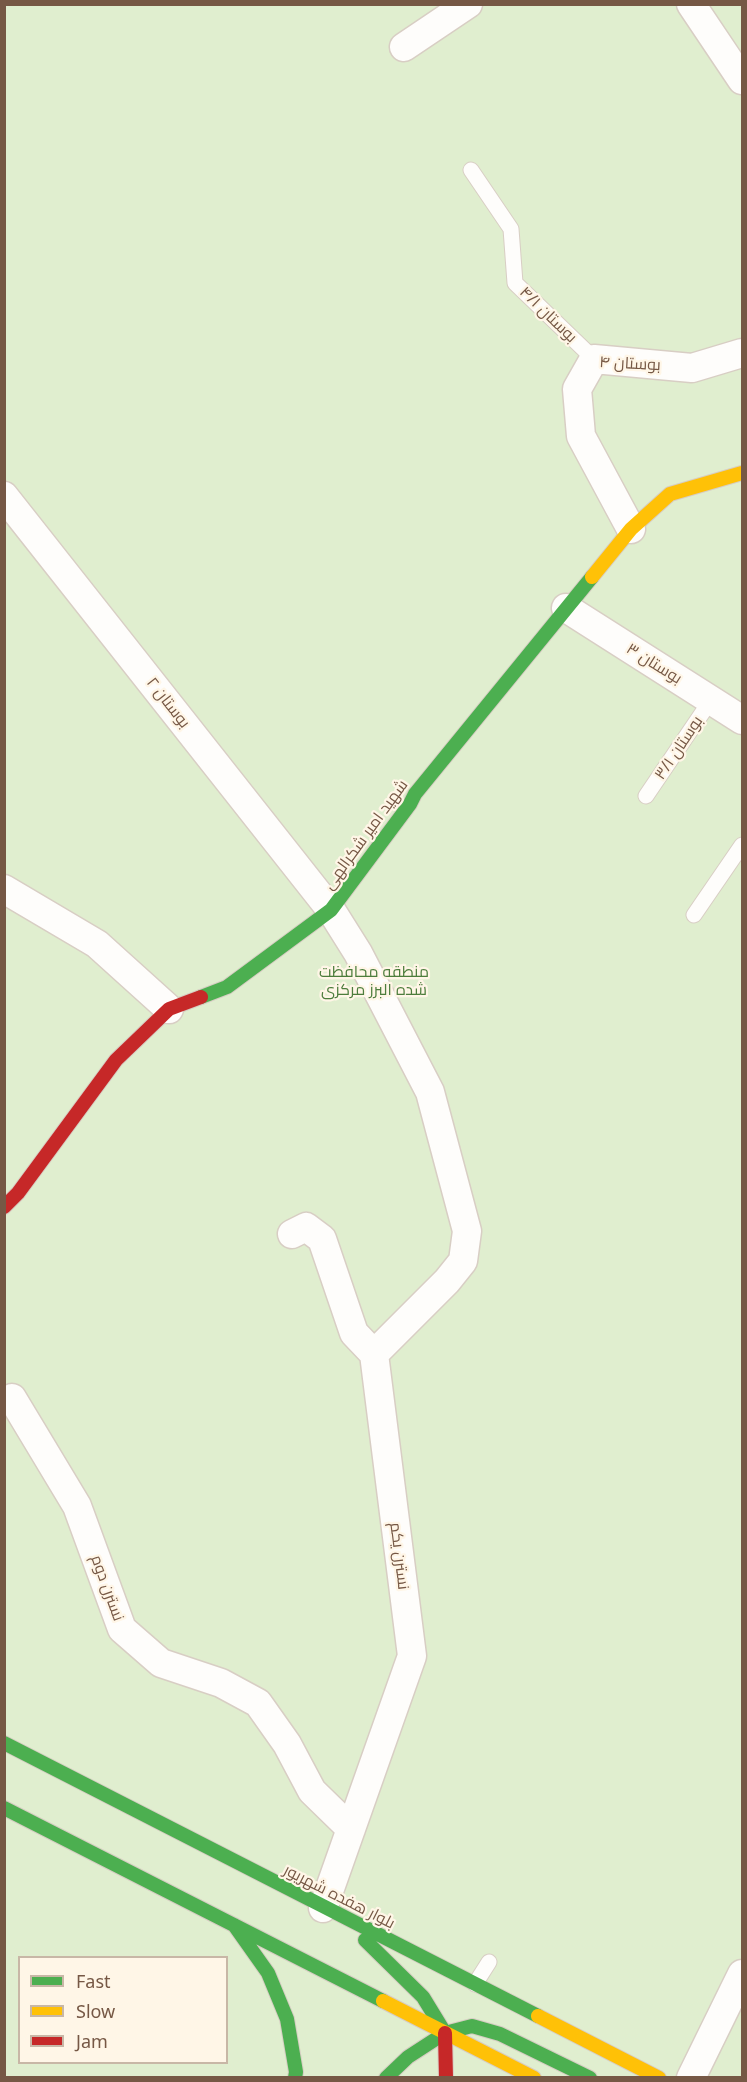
<!DOCTYPE html>
<meta charset="utf-8">
<style>
body{margin:0}
#map{position:relative;width:747px;height:2082px;overflow:hidden;background:#f7f1e6;font-family:"Noto Sans",sans-serif}
canvas{display:block}
.frame{position:absolute;inset:0;border:6px solid #765845;pointer-events:none}
.legend{position:absolute;left:18px;top:1956px;width:210px;height:108px;box-sizing:border-box;background:#fff6e7;border:2px solid #c8b7a6;margin:0;padding:8px 10px;list-style:none;font-size:18px;color:#765845}
.legend li{display:flex;align-items:center;gap:12px;height:30px}
.legend b{width:30px;border:2px solid #c8b7a6}
</style>
<div id="map">
<canvas width="747" height="2082"></canvas>
<div class="frame"></div>
<ul class="legend">
<li><b style="height:8px;background:#4caf50"></b>Fast</li>
<li><b style="height:8px;background:#ffc107"></b>Slow</li>
<li><b style="height:8px;background:#c62828"></b>Jam</li>
</ul>
</div>
<script>
const context = document.querySelector('canvas').getContext('2d');
context.lineJoin = 'round';
function paint(path, color) { context.fillStyle = color; context.fill(path, 'evenodd'); }
const shape = rows => new Path2D(rows.map(r => 'M' + r).join(''));
function stroke(path, color, width, dash) { context.strokeStyle = color; context.lineWidth = width; context.lineCap = dash ? 'butt' : 'round'; context.setLineDash(dash || []); context.stroke(path); }
function write(font, color, halo, rows, align = 'center') {
  context.font = font + ' "Noto Sans",Cairo,sans-serif'; context.lineWidth = 4.5; context.setLineDash([]); context.textBaseline = 'middle'; context.strokeStyle = halo; context.fillStyle = color; for (const [text, x, y, turn = 0] of rows) {
    context.save(); context.translate(x, y); context.rotate((+turn || 0) * Math.PI / 180); context.textAlign = isNaN(turn) ? turn : align; if (halo) context.strokeText(text, 0, 0); context.fillText(text, 0, 0); context.restore();
  }
}
const green = shape([
 [5,5,742,5,742,2077,5,2078],
 [20,1958,226,1958,226,2062,20,2062]
]);
const lane = shape([
 [471,170,511,229,515,283,594,359],
 [646,796,711,700],
 [694,915,742,845],
 [475,1984,489,1962]
]);
const street = shape([
 [691,4,742,80],
 [404,47,468,4],
 [4,496,331,910,358,953,430,1092,467,1231,463,1261,447,1281,374,1354],
 [631,529,581,436,577,389,594,359,692,368,742,353],
 [566,608,742,720],
 [4,889,97,944,169,1009],
 [292,1234,306,1227,322,1239,354,1333,374,1354,412,1656,323,1908],
 [12,1398,77,1506,122,1629,161,1663,221,1683,258,1703,287,1744,312,1791,351,1829],
 [691,2078,742,1974]
]);
const fast = shape([
 [201,997,227,987,331,910,410,804,415,794,592,577],
 [4,1743,538,2016],
 [4,1808,383,2001],
 [234,1925,268,1973,287,2019,296,2072,295,2078],
 [365,1940,423,1997,445,2033,472,2026,500,2034,590,2078],
 [386,2078,408,2057,445,2033]
]);
const slow = shape([
 [592,577,631,529,670,494,742,473],
 [383,2001,534,2078],
 [538,2016,659,2078]
]);
const jam = shape([
 [4,1207,18,1193,116,1060,169,1009,201,997],
 [445,2033,446,2078]
]);
const streetNames = [
 ["بوستان ۴/۱",548,315,44],
 ["بوستان ۴",630,364,3],
 ["بوستان ۳",654,664,32],
 ["بوستان ۲",168,703,52],
 ["بوستان ۳/۱",679,748,-56],
 ["شهید امیر شکرالهی",366,835,-54],
 ["نسترن یکم",399,1556,83],
 ["نسترن دوم",107,1588,70],
 ["بلوار هفده شهریور",339,1897,27]
];
const parkNames = [
 ["منطقه محافظت",374,972],
 ["شده البرز مرکزی",374,990]
];
paint(green, '#e0eecf');
stroke(lane, '#d8cec4', 17);
stroke(street, '#d8cec4', 31);
stroke(fast, '#d7cdc3', 16);
stroke(slow, '#d7cdc3', 16);
stroke(jam, '#d7cdc3', 16);
stroke(lane, '#fefdfb', 15);
stroke(street, '#fefdfb', 28);
stroke(fast, '#4caf50', 14);
stroke(slow, '#ffc107', 14);
stroke(jam, '#c62828', 14);
write('16px', '#765845', '#fff6e7', streetNames);
write('16px', '#4d7d3c', '#fff6e7', parkNames);
</script>
